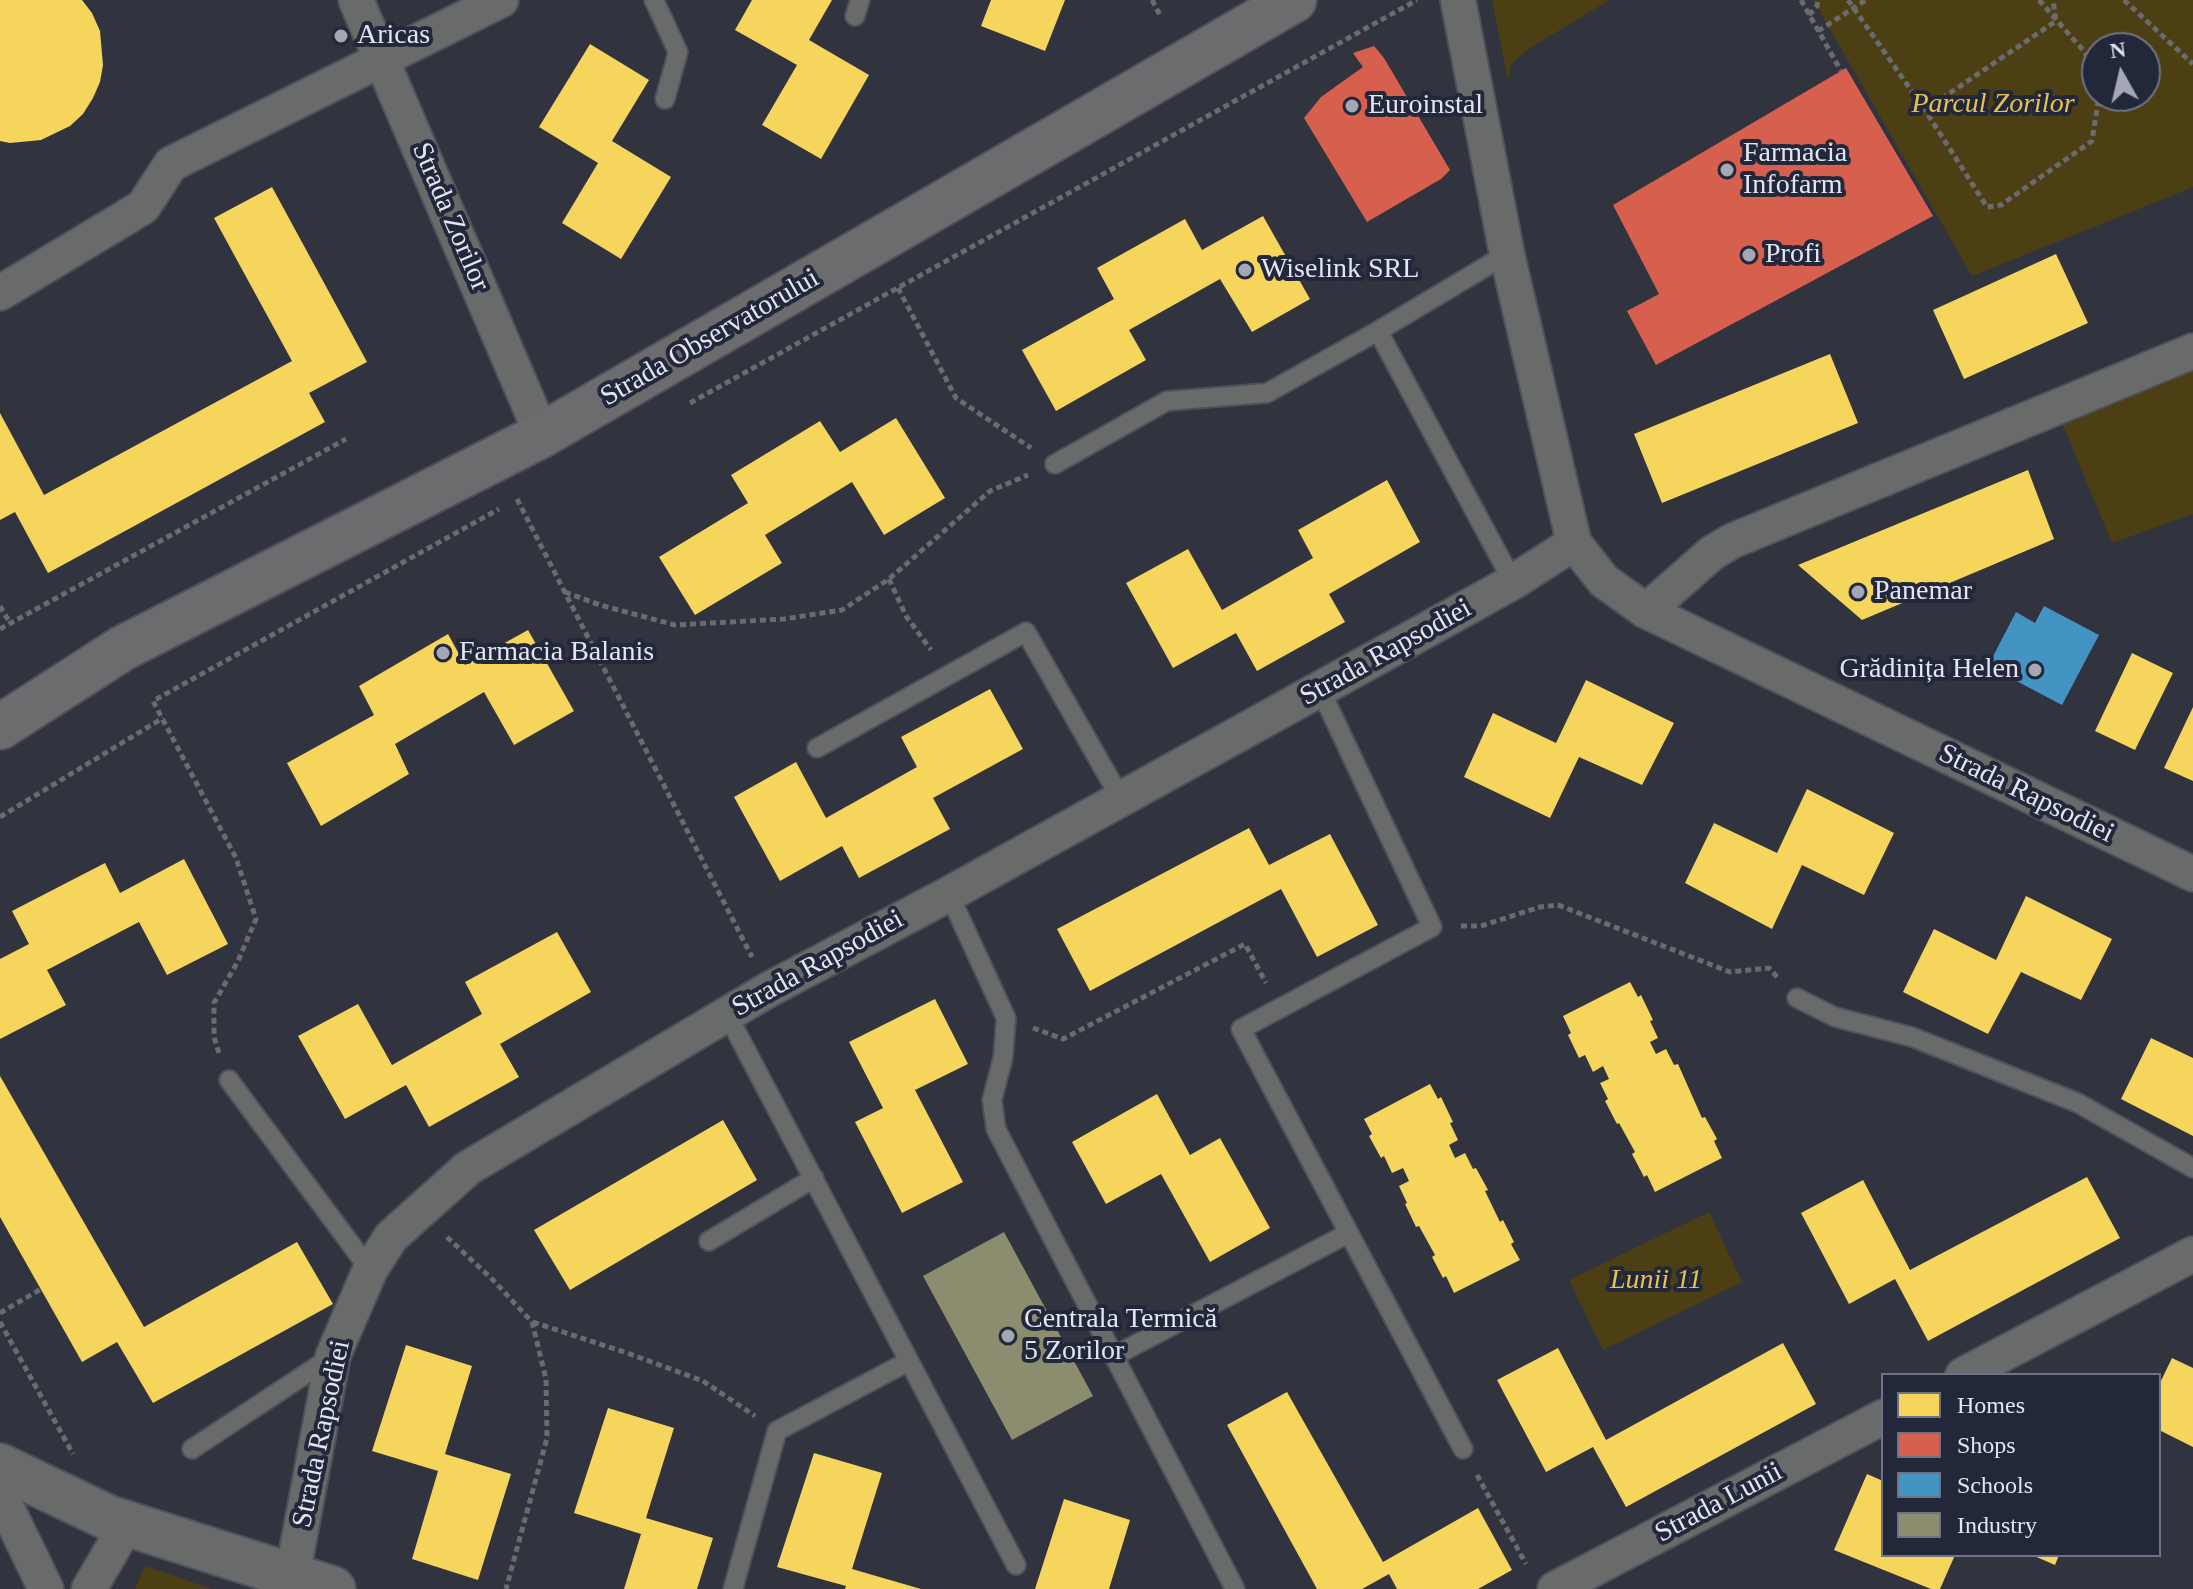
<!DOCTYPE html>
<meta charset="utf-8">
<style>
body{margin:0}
#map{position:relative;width:2193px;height:1589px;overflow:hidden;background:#31343f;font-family:"Times New Roman",serif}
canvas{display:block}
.legend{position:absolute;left:1881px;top:1373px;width:280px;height:184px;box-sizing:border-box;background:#22273a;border:2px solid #6f7384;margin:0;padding:10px 14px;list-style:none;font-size:24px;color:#e2e6f3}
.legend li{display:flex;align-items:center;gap:16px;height:40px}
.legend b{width:40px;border:2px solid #6f7384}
.north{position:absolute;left:2081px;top:32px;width:80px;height:80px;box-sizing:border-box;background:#22273a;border:2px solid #6f7384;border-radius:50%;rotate:352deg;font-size:22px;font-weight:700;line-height:32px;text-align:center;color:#e2e6f3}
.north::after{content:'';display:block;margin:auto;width:28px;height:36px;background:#a4a8b4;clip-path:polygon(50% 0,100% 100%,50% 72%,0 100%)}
</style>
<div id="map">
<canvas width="2193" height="1589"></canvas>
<ul class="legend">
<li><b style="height:22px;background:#f6d55c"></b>Homes</li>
<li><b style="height:22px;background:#d6604d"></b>Shops</li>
<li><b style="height:22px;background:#4393c3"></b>Schools</li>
<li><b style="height:22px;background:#8c8c6e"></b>Industry</li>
</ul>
<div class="north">N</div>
</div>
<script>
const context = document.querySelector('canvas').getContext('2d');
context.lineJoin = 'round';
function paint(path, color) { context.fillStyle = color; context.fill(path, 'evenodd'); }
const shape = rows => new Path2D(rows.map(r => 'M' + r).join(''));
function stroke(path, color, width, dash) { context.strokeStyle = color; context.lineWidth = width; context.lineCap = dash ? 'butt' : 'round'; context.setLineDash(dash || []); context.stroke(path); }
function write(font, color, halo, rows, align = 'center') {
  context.font = font + ' "Times New Roman",serif'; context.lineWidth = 8; context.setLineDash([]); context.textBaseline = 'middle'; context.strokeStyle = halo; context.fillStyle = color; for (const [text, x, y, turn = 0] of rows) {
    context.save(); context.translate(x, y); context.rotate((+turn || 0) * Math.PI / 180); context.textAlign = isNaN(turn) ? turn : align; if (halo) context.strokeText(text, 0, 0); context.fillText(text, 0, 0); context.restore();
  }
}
const green = shape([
 [1492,0,1609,0,1529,49,1512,63,1508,81],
 [1813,0,2193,0,2193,187,1972,276],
 [2145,48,2145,96,2097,96,2097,48],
 [2193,367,2193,514,2112,543,2062,423],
 [1709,1212,1742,1282,1603,1350,1569,1280],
 [145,1566,212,1589,135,1589]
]);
const homes = shape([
 [0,0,82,0,92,13,100,31,103,65,100,82,93,98,83,114,70,126,41,140,10,143,0,141],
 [752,0,832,0,809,40,869,75,821,159,762,125,797,65,735,30],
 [991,0,1065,0,1045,51,981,26],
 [590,44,649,80,612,141,671,177,621,259,562,223,598,163,539,127],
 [272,187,367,362,309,393,325,422,48,573,15,512,0,520,0,413,44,495,292,361,214,218],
 [1263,216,1310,299,1252,332,1220,279,1129,330,1146,360,1056,411,1022,350,1114,299,1097,268,1185,219,1202,250],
 [2056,254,2088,323,1964,379,1933,310],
 [1830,354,1858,423,1662,503,1634,434],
 [896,418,945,498,884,535,852,482,765,535,782,563,695,615,659,557,748,503,731,475,820,421,840,452],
 [2028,470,2054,539,1862,620,1798,565],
 [1387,480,1420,542,1329,594,1345,622,1257,671,1236,633,1173,668,1126,583,1188,549,1222,610,1313,558,1298,530],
 [528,630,574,711,514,745,484,692,395,744,409,774,321,826,287,763,374,715,359,686,448,634,465,665],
 [2132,653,2173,673,2135,750,2095,731],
 [1586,680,1674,723,1642,785,1579,757,1550,818,1464,777,1493,713,1556,743],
 [990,689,1023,749,933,798,950,829,859,878,842,846,780,881,734,797,796,762,826,818,917,767,901,737],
 [2193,707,2193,781,2164,768],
 [1807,789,1894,833,1864,895,1802,865,1772,929,1685,883,1714,823,1777,853],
 [1249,828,1269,865,1330,834,1378,925,1317,957,1281,889,1090,991,1057,929],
 [184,859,228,944,167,975,139,922,47,970,66,1005,0,1039,0,959,29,944,12,911,105,863,120,893],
 [2026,896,2112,939,2081,1000,2021,972,1988,1034,1903,992,1934,929,1996,960],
 [557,932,591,992,500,1044,519,1077,429,1127,406,1085,345,1119,298,1036,358,1004,392,1065,482,1014,465,982],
 [1630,982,1638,997,1641,995,1653,1020,1650,1021,1658,1038,1650,1042,1656,1054,1666,1049,1674,1065,1678,1064,1702,1118,1705,1117,1717,1139,1714,1141,1722,1158,1655,1192,1647,1175,1644,1177,1632,1154,1635,1152,1619,1123,1617,1124,1605,1101,1608,1099,1600,1083,1609,1079,1603,1066,1593,1072,1585,1055,1579,1058,1568,1035,1571,1033,1563,1016],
 [935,999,968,1064,915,1090,963,1182,902,1213,855,1122,883,1108,849,1042],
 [2151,1038,2193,1058,2193,1136,2121,1099],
 [0,1076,144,1327,297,1242,333,1304,153,1403,117,1342,82,1362,0,1217],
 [1430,1084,1438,1099,1441,1097,1453,1122,1450,1123,1458,1140,1449,1145,1455,1158,1465,1153,1473,1169,1476,1168,1488,1190,1485,1191,1500,1222,1503,1220,1514,1242,1511,1244,1520,1260,1454,1293,1446,1276,1443,1278,1432,1257,1435,1255,1419,1226,1416,1227,1405,1204,1407,1203,1399,1186,1409,1181,1403,1168,1392,1173,1384,1156,1381,1158,1369,1136,1372,1134,1364,1119],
 [1157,1094,1190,1155,1220,1138,1270,1228,1210,1262,1161,1174,1106,1204,1072,1142],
 [723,1120,757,1180,570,1290,534,1230],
 [2087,1177,2120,1238,1928,1341,1895,1279,1849,1304,1801,1213,1863,1180,1910,1270],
 [1783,1343,1816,1404,1626,1507,1593,1447,1546,1472,1497,1380,1558,1348,1606,1440],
 [406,1345,472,1366,445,1454,511,1474,478,1580,412,1559,438,1471,372,1451],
 [2172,1358,2193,1368,2193,1447,2159,1430,2159,1385],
 [1287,1392,1383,1562,1478,1508,1512,1570,1478,1589,1397,1589,1389,1574,1362,1589,1317,1589,1227,1425],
 [608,1408,674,1428,646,1518,713,1538,697,1589,624,1589,641,1534,574,1513],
 [814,1453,882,1473,852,1569,921,1589,845,1589,846,1586,777,1567],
 [1867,1474,1883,1481,1883,1555,1955,1555,1940,1589,1931,1589,1834,1550],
 [1064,1499,1130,1520,1109,1589,1035,1589],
 [2032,1555,2059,1555,2055,1565]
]);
const shops = shape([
 [1374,46,1384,58,1450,170,1441,179,1367,222,1304,118,1321,97,1363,67,1353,53],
 [1846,68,1933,216,1656,365,1627,311,1659,294,1613,205]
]);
const schools = shape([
 [2044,606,2099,635,2062,705,1988,666,2016,612,2035,623]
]);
const industry = shape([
 [1004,1232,1093,1396,1012,1440,923,1276]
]);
const path = shape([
 [1152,0,1161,17],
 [1801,0,1841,71],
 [1848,0,1925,110,1987,207,2001,205,2092,141,2099,96],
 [2039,0,2083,50,2097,71],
 [2124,0,2193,64],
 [1809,15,1817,6,1818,0],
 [1818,31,1866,0],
 [1925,110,2056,21,2053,0],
 [898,288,956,398,1031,448],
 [690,403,1417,0],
 [517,499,752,957],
 [889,579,906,616,931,650],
 [565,592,600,605,675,625,784,619,842,610,889,579,990,491,1028,475],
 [0,606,10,623],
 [0,629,346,439],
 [0,817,163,718],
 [1461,926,1481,926,1540,907,1558,905,1730,972,1769,968,1778,978],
 [1033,1028,1063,1039,1245,944,1266,983],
 [219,1053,214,1037,214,1003,238,961,256,919,236,858,153,701,499,509],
 [447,1237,493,1280,532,1322,546,1379,547,1438,506,1589],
 [0,1313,41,1289],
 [0,1322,73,1454],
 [533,1322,630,1354,703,1381,755,1416],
 [1477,1475,1526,1564]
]);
const service = shape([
 [654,0,678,52,665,99],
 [855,16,860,0],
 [1378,331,1513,582],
 [1055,464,1167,401,1267,393,1378,331,1507,254],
 [1320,689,1432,927,1241,1029,1463,1449],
 [817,748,1026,632,1121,799],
 [949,894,1006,1018,1003,1058,992,1100,996,1129,1235,1589],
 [1797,998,1835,1017,1912,1037,2078,1103,2193,1168],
 [727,1014,1016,1565],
 [229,1080,370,1270],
 [709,1241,814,1178],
 [1114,1356,1349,1233],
 [192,1449,333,1356],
 [733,1589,777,1431,909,1361]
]);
const minor = shape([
 [356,0,542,435],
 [1458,0,1507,254,1574,543,1604,581,1646,611,2193,874],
 [0,293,143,207,171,164,501,0],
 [1646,611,1712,553,1732,541,2193,351],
 [1963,1375,2193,1254],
 [0,1494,46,1589],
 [292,1577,333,1356,370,1270,391,1237,468,1168,768,990,949,894,1320,689,1513,582,1574,543],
 [89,1589,127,1524],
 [1555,1589,1883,1417]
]);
const tertiary = shape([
 [0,1466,109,1518,333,1589]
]);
const secondary = shape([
 [0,727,123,648,542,435,1294,0]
]);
const markers = [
 [341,36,8,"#a4a8b4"],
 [1352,106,8,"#a4a8b4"],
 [1727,170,8,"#a4a8b4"],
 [1749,255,8,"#a4a8b4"],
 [1245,270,8,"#a4a8b4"],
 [1858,592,8,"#a4a8b4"],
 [443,653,8,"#a4a8b4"],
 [2035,670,8,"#a4a8b4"],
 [1008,1336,8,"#a4a8b4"]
];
const poiNames = [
 ["Aricas",357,36],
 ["Euroinstal",1368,106],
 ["Farmacia",1743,154],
 ["Infofarm",1743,186],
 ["Profi",1765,255],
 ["Wiselink SRL",1261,270],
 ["Panemar",1874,592],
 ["Farmacia Balanis",459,653],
 ["Grădinița Helen",2019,670,"right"],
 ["Centrala Termică",1024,1320],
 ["5 Zorilor",1024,1352]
];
const parkNames = [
 ["Parcul Zorilor",1993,105],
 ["Lunii 11",1656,1281]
];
const streetNames = [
 ["Strada Zorilor",450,217,67],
 ["Strada Observatorului",710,338,-30],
 ["Strada Rapsodiei",1386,653,-29],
 ["Strada Rapsodiei",2026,794,26],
 ["Strada Rapsodiei",818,964,-29],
 ["Strada Rapsodiei",322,1434,-78],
 ["Strada Lunii",1719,1503,-28]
];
paint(green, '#4c3f14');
paint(homes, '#f6d55c');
paint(shops, '#d6604d');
paint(schools, '#4393c3');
paint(industry, '#8c8c6e');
stroke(service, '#4e515b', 22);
stroke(minor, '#4e515b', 38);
stroke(tertiary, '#4e515b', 48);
stroke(secondary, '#4e515b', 48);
stroke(path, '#6b6b6f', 5, [6, 4]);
stroke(service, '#696a6a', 18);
stroke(minor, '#696a6a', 34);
stroke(tertiary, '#696a6a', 44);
stroke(secondary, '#6c6c6e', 44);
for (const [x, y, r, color] of markers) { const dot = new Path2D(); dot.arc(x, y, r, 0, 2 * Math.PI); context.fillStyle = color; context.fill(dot); stroke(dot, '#22273a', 3); }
write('28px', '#e2e6f3', '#22273a', poiNames, 'left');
write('italic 28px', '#e6c24f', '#22273a', parkNames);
write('28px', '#e2e6f3', '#22273a', streetNames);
</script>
